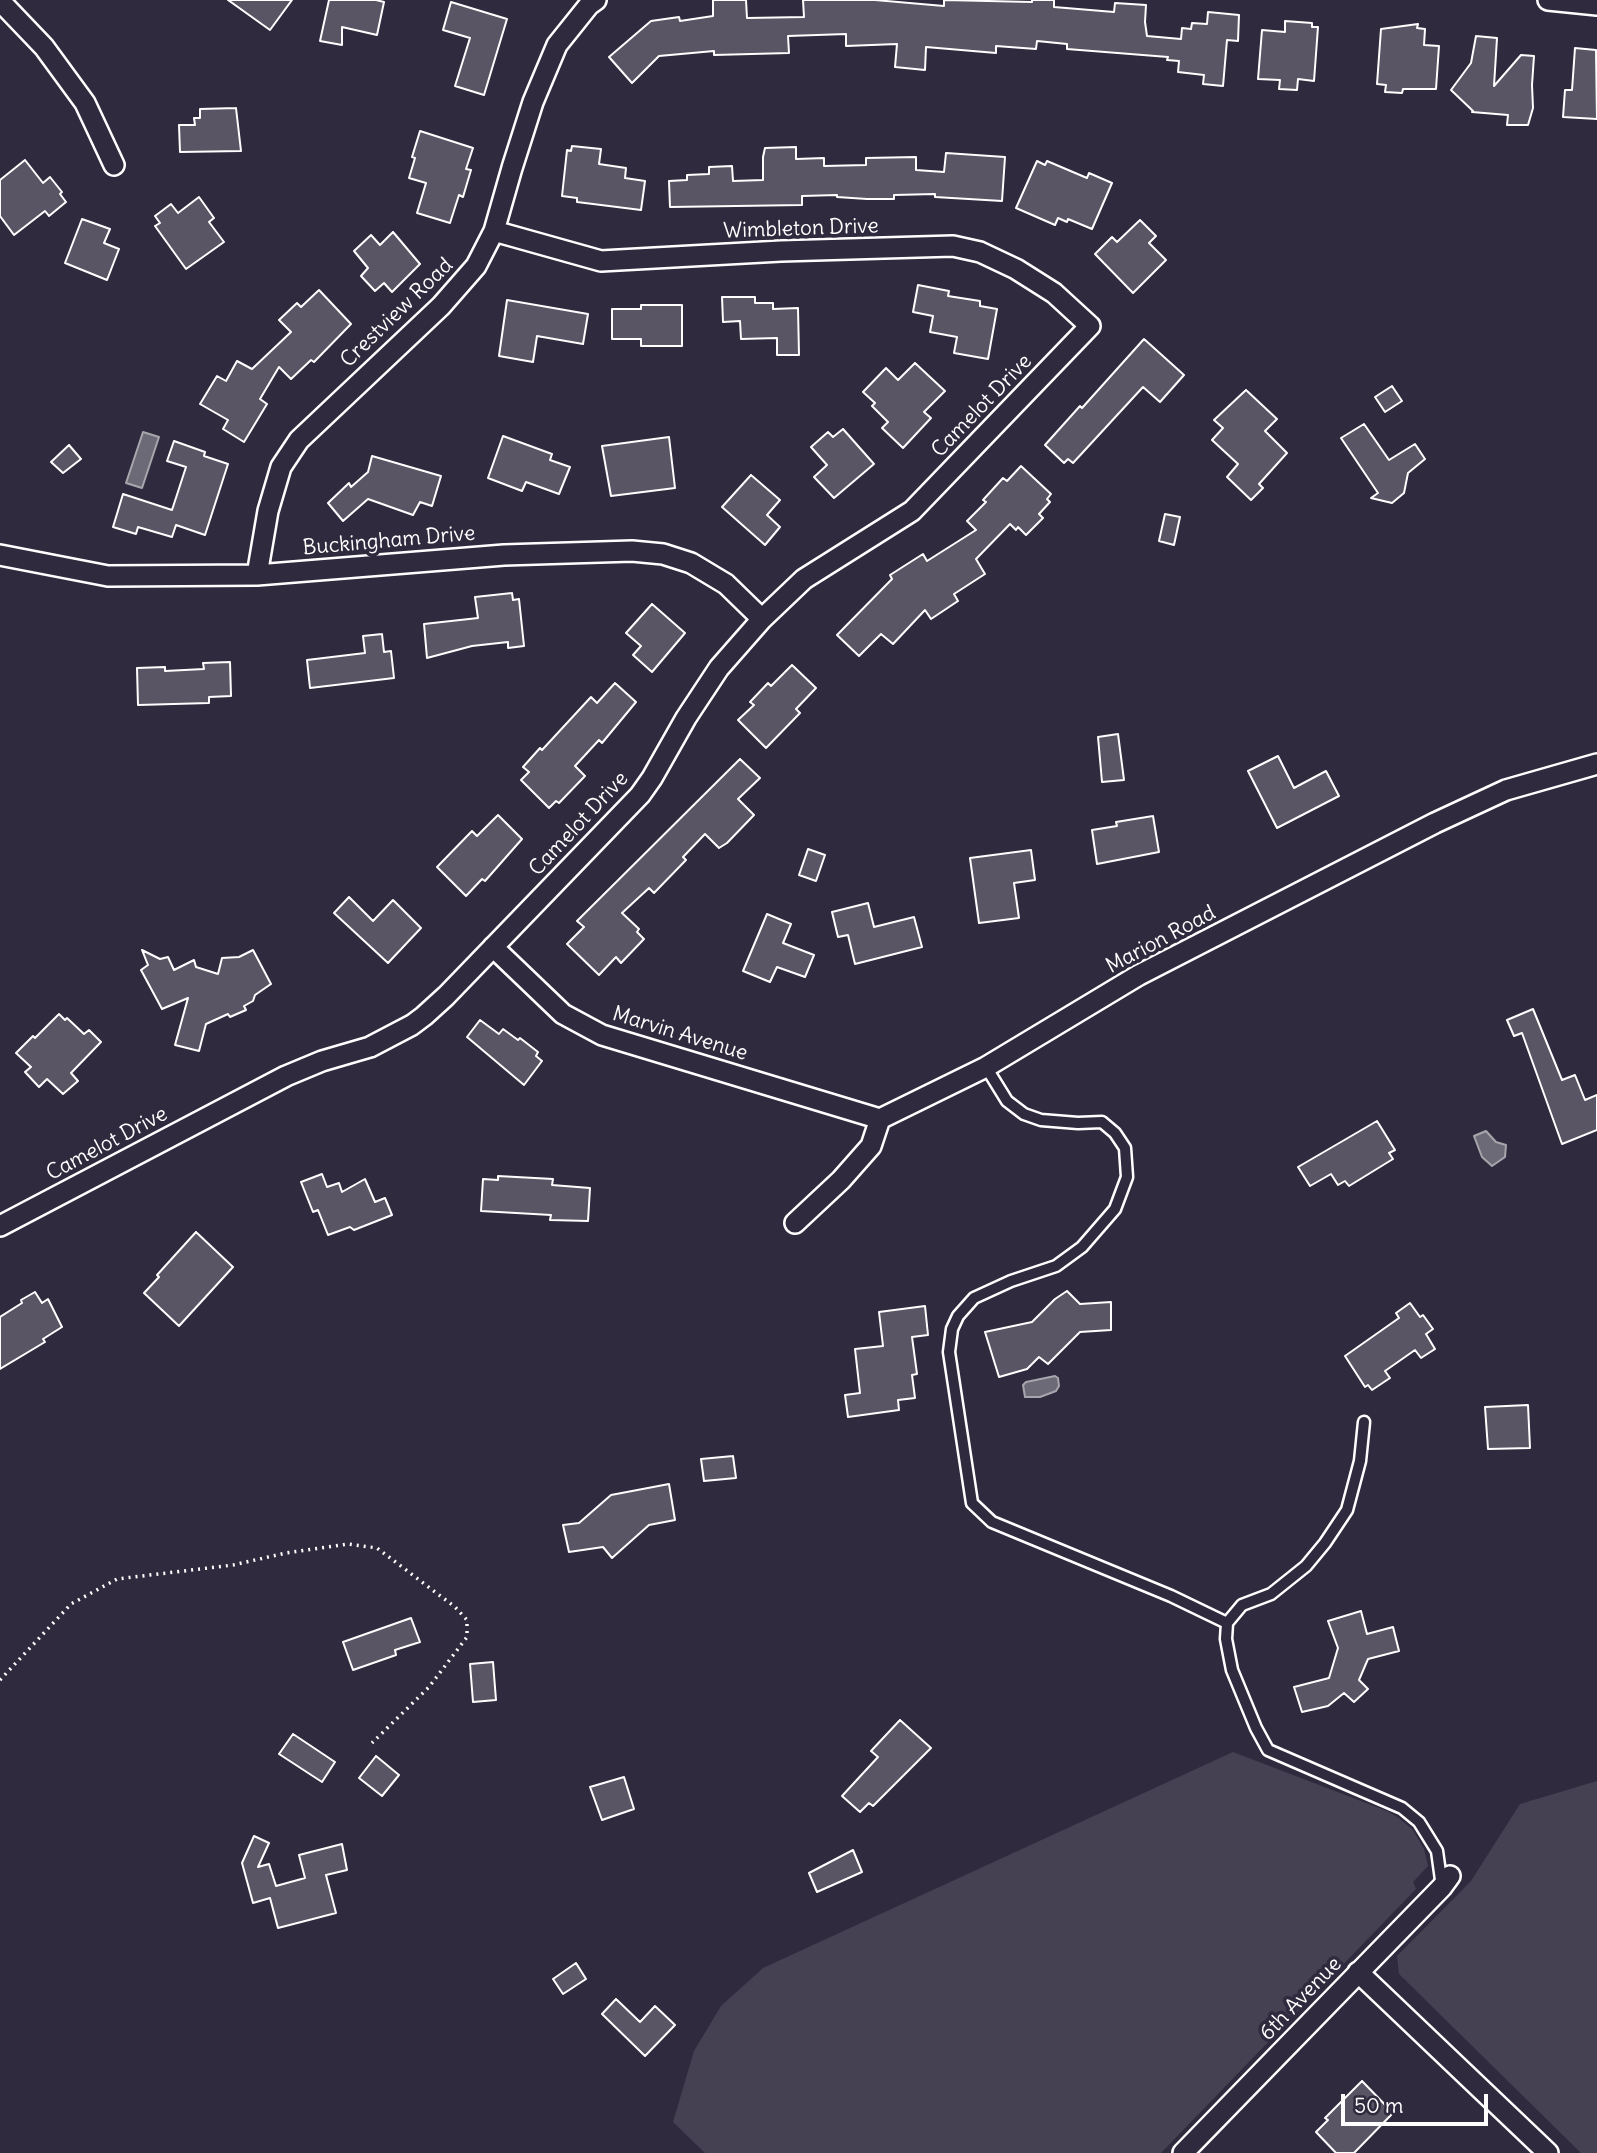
<!DOCTYPE html>
<style>
body{margin:0}
#map{position:relative;width:1597px;height:2153px;overflow:hidden;background:#2f2a3d;font-family:Delius,sans-serif}
canvas{display:block}
.scale{position:absolute;left:1341px;top:2094px;width:147px;height:32px;box-sizing:border-box;border:4px solid #fff;border-top:0;padding-left:9px;font-size:21px;line-height:24px;white-space:nowrap;color:#fff;-webkit-text-stroke:5px #2f2a3d;paint-order:stroke}
</style>
<div id="map">
<canvas width="1597" height="2153"></canvas>
<div class="scale">50 m</div>
</div>
<script>
const context = document.querySelector('canvas').getContext('2d');
context.lineJoin = 'round';
function paint(path, color) { context.fillStyle = color; context.fill(path, 'evenodd'); }
const shape = rows => new Path2D(rows.map(r => 'M' + r).join(''));
function stroke(path, color, width, dash) { context.strokeStyle = color; context.lineWidth = width; context.lineCap = dash ? 'butt' : 'round'; context.setLineDash(dash || []); context.stroke(path); }
function write(font, color, halo, rows, align = 'center') {
  context.font = font + ' Delius,sans-serif'; context.lineWidth = 7; context.setLineDash([]); context.textBaseline = 'middle'; context.strokeStyle = halo; context.fillStyle = color; for (const [text, x, y, turn = 0] of rows) {
    context.save(); context.translate(x, y); context.rotate((+turn || 0) * Math.PI / 180); context.textAlign = isNaN(turn) ? turn : align; if (halo) context.strokeText(text, 0, 0); context.fillText(text, 0, 0); context.restore();
  }
}
const green = shape([
 [1233,1752,1387,1811,1399,1818,1413,1830,1424,1849,1428,1866,1413,1882,1416,1889,1161,2153,705,2153,673,2122,694,2051,721,2006,763,1968],
 [1597,1781,1597,2153,1581,2153,1399,1974,1397,1956,1471,1881,1520,1804]
]);
const water = shape([
 [143,432,159,437,142,488,126,483,143,432],
 [1486,1131,1496,1142,1506,1145,1505,1157,1492,1166,1482,1157,1474,1136,1486,1131],
 [1055,1376,1058,1378,1059,1386,1056,1391,1040,1397,1025,1397,1023,1385,1026,1382,1055,1376]
]);
const building = shape([
 [228,0,292,0,270,30,228,0],
 [329,0,376,0,384,2,377,35,342,27,342,45,320,41,329,0],
 [713,0,746,0,747,18,804,17,803,0,875,0,944,6,944,0,1032,2,1032,0,1054,0,1054,7,1114,12,1115,3,1146,5,1145,22,1147,36,1181,39,1182,28,1191,29,1192,23,1207,24,1208,12,1239,15,1238,41,1227,40,1223,86,1203,84,1204,75,1178,72,1179,61,1167,60,1168,57,1067,49,1067,44,1037,41,1036,49,996,46,996,53,926,47,925,70,895,67,897,44,846,46,846,34,788,36,789,53,714,55,714,51,659,56,632,83,609,57,651,21,679,17,680,21,713,16,713,0],
 [451,2,507,19,484,95,455,86,470,38,443,30,451,2],
 [1285,21,1312,23,1312,27,1318,27,1314,81,1298,79,1297,90,1279,89,1280,80,1258,79,1262,30,1285,32,1285,21],
 [1418,24,1417,28,1425,29,1424,45,1439,46,1436,89,1403,89,1402,93,1385,92,1386,85,1377,84,1381,29,1418,24],
 [1476,36,1497,38,1494,86,1521,55,1534,56,1532,85,1533,108,1528,125,1507,125,1508,115,1472,112,1473,111,1451,90,1471,63,1476,36],
 [1575,48,1596,50,1597,119,1563,117,1565,90,1572,90,1575,48],
 [236,108,241,151,180,152,179,125,195,125,194,118,200,118,200,109,236,108],
 [420,131,473,148,466,169,471,170,463,197,459,195,450,223,417,213,426,183,409,178,415,158,412,157,420,131],
 [572,146,601,149,599,164,626,168,625,178,645,181,641,210,577,202,577,198,562,196,567,150,571,151,572,146],
 [796,147,796,159,824,158,824,166,866,165,866,158,916,157,916,170,944,172,946,153,1005,157,1002,201,935,197,935,194,894,195,894,199,867,199,837,197,837,195,802,196,802,205,670,207,669,181,687,180,687,175,709,174,709,167,732,166,733,181,763,180,763,157,765,148,796,147],
 [25,160,43,183,50,177,62,192,60,194,66,202,49,216,45,211,14,235,0,216,0,180,25,160],
 [1037,161,1045,165,1047,161,1087,178,1089,173,1112,183,1092,229,1068,219,1067,222,1058,218,1055,225,1016,208,1037,161],
 [199,197,214,218,209,222,224,242,186,269,155,226,160,223,155,216,171,204,178,213,199,197],
 [82,219,110,229,104,243,119,249,107,280,65,263,82,219],
 [1140,220,1156,236,1149,243,1166,260,1133,293,1095,254,1112,237,1117,242,1140,220],
 [393,232,420,264,392,292,384,283,375,291,361,276,368,268,354,251,371,235,380,245,393,232],
 [918,285,949,291,948,296,980,301,980,306,997,309,988,359,954,353,957,337,930,332,933,316,913,312,918,285],
 [319,290,351,324,314,362,311,360,291,379,279,367,260,399,267,404,244,442,223,429,228,420,200,404,217,376,226,381,237,361,252,369,291,332,279,320,297,303,301,307,319,290],
 [722,297,755,297,755,303,773,303,773,309,798,308,799,355,777,355,777,338,741,339,740,321,723,322,722,297],
 [507,300,588,314,583,344,537,336,533,362,499,356,507,300],
 [641,305,682,305,682,346,641,346,641,339,612,339,612,309,641,309,641,305],
 [1144,339,1184,375,1160,402,1143,387,1073,463,1068,459,1064,463,1045,445,1080,406,1082,408,1144,339],
 [915,363,945,391,924,412,931,418,903,448,882,428,888,422,872,406,875,403,863,392,886,368,898,380,915,363],
 [1392,386,1402,401,1385,412,1375,397,1392,386],
 [1246,390,1277,419,1265,431,1287,453,1259,484,1263,488,1251,500,1227,477,1238,464,1212,440,1223,428,1214,420,1246,390],
 [1364,424,1389,460,1415,444,1425,459,1408,473,1404,493,1392,503,1371,498,1378,493,1341,438,1364,424],
 [843,429,874,464,834,498,814,477,827,465,811,447,828,432,833,437,843,429],
 [503,436,552,454,550,460,570,467,559,494,526,482,522,491,488,478,503,436],
 [669,437,675,488,611,496,602,446,669,437],
 [174,441,205,452,204,456,228,464,205,535,176,525,172,537,138,527,136,534,113,527,123,494,172,510,186,467,167,461,174,441],
 [69,445,81,459,63,473,51,462,69,445],
 [372,456,441,476,432,506,420,502,413,515,368,499,343,521,328,503,349,483,351,487,368,472,372,456],
 [1021,466,1051,494,1047,499,1050,502,1039,514,1043,518,1026,535,1018,527,1016,530,1010,524,976,559,985,574,954,594,958,601,931,619,925,610,893,644,881,634,859,656,837,635,892,579,890,575,923,554,927,561,976,530,967,521,986,502,983,500,1003,478,1007,481,1021,466],
 [751,475,780,500,767,515,780,527,765,545,722,507,751,475],
 [1165,514,1180,517,1174,545,1159,541,1165,514],
 [512,593,513,600,519,599,524,646,508,648,508,642,472,646,427,658,424,624,478,618,475,597,512,593],
 [652,604,685,633,652,672,633,655,641,646,626,633,652,604],
 [382,634,384,652,391,651,394,678,310,688,307,660,365,653,363,636,382,634],
 [230,662,231,696,209,697,209,703,138,705,137,668,165,667,165,671,204,669,203,663,230,662],
 [792,665,816,688,796,709,800,713,766,748,738,720,754,705,750,702,768,683,771,686,792,665],
 [615,683,636,702,602,743,599,740,575,766,585,776,559,803,556,801,549,808,521,780,529,772,523,767,540,748,542,750,591,697,597,703,615,683],
 [1118,734,1124,780,1102,782,1098,737,1118,734],
 [1278,756,1294,788,1326,771,1339,796,1277,828,1248,771,1278,756],
 [740,759,760,778,738,799,754,815,727,843,719,848,705,834,683,857,686,860,654,893,649,888,622,913,639,929,637,932,644,939,621,963,616,957,599,975,567,944,584,927,577,921,740,759],
 [498,815,522,839,485,881,482,879,466,896,437,867,472,831,477,836,498,815],
 [1153,816,1159,852,1097,864,1092,830,1117,826,1116,822,1153,816],
 [808,849,825,855,816,881,799,875,808,849],
 [1031,850,1035,880,1014,883,1019,918,979,923,970,858,1031,850],
 [349,897,373,921,393,900,421,928,388,963,334,913,349,897],
 [868,903,874,927,914,917,922,947,855,964,848,935,838,937,832,912,868,903],
 [767,914,791,924,783,943,814,955,805,977,777,967,770,982,743,971,767,914],
 [142,950,160,959,168,957,174,970,194,960,196,967,218,974,222,958,239,957,253,950,271,984,255,995,253,1001,244,1006,246,1010,230,1017,228,1014,206,1024,199,1051,175,1045,188,998,162,1009,141,970,148,965,142,950],
 [1533,1009,1562,1080,1575,1075,1585,1100,1597,1095,1597,1130,1562,1144,1522,1033,1514,1036,1507,1020,1533,1009],
 [59,1014,65,1020,67,1018,84,1034,89,1030,101,1042,71,1073,78,1081,63,1094,47,1079,39,1087,25,1072,31,1067,16,1053,33,1036,35,1038,59,1014],
 [480,1020,499,1034,503,1029,518,1040,520,1038,538,1052,536,1056,542,1061,524,1085,467,1037,480,1020],
 [1377,1121,1395,1150,1389,1153,1393,1159,1349,1186,1345,1181,1338,1185,1331,1174,1310,1186,1298,1167,1377,1121],
 [322,1174,327,1187,339,1183,342,1192,365,1179,375,1202,385,1198,392,1215,354,1230,350,1227,328,1235,318,1210,313,1212,301,1182,322,1174],
 [498,1176,553,1179,552,1185,590,1188,588,1221,550,1220,551,1215,481,1211,483,1179,498,1180,498,1176],
 [196,1232,233,1267,179,1326,144,1293,159,1277,157,1275,196,1232],
 [1067,1291,1080,1304,1111,1302,1111,1330,1080,1332,1048,1364,1039,1357,1027,1369,999,1377,985,1332,1032,1322,1055,1299,1067,1291],
 [35,1292,42,1303,48,1299,62,1327,43,1339,45,1342,0,1369,0,1317,22,1303,21,1300,35,1292],
 [1410,1303,1420,1317,1423,1315,1433,1329,1426,1334,1435,1349,1421,1358,1415,1350,1385,1371,1390,1378,1372,1390,1368,1385,1365,1387,1345,1356,1399,1318,1396,1313,1410,1303],
 [925,1306,928,1335,912,1337,917,1374,912,1375,915,1398,898,1400,899,1410,848,1417,845,1395,860,1393,855,1349,883,1346,879,1312,925,1306],
 [1528,1405,1530,1448,1488,1449,1485,1407,1528,1405],
 [733,1456,736,1478,704,1481,701,1459,733,1456],
 [669,1484,675,1520,649,1525,612,1558,603,1547,569,1552,563,1525,579,1523,611,1495,669,1484],
 [1361,1611,1367,1634,1393,1627,1399,1651,1368,1659,1359,1680,1368,1689,1354,1702,1344,1693,1328,1706,1302,1712,1294,1687,1329,1678,1338,1648,1328,1621,1361,1611],
 [411,1618,420,1642,395,1650,396,1655,353,1670,343,1642,411,1618],
 [493,1662,496,1700,473,1702,470,1664,493,1662],
 [900,1720,931,1748,873,1806,869,1803,860,1812,842,1796,878,1757,871,1751,900,1720],
 [293,1734,335,1762,322,1782,279,1754,293,1734],
 [376,1756,399,1775,382,1796,359,1778,376,1756],
 [624,1777,634,1809,602,1820,590,1787,624,1777],
 [254,1836,269,1843,258,1867,269,1864,276,1886,305,1878,299,1855,342,1844,347,1870,326,1875,336,1913,278,1928,270,1898,253,1903,242,1863,254,1836],
 [853,1850,862,1872,817,1892,809,1873,853,1850],
 [576,1963,586,1979,563,1994,553,1979,576,1963],
 [616,1999,640,2022,655,2006,675,2025,645,2056,602,2014,616,1999],
 [1362,2081,1393,2113,1354,2153,1336,2153,1316,2132,1328,2120,1325,2118,1362,2081]
]);
const path = shape([
 [0,1680,71,1604,117,1579,233,1565,286,1553,348,1544,377,1548,455,1607,467,1620,467,1637,429,1687,372,1743]
]);
const lane = shape([
 [986,1067,1007,1101,1024,1114,1041,1120,1078,1123,1102,1122,1115,1133,1125,1148,1127,1177,1115,1209,1082,1247,1056,1266,1011,1281,974,1298,958,1316,952,1329,949,1352,972,1503,992,1522,1171,1596,1227,1623],
 [1364,1422,1360,1461,1347,1510,1325,1543,1306,1566,1271,1594,1242,1605,1227,1623,1226,1639,1232,1670,1256,1728,1268,1750,1402,1808,1419,1822,1437,1851,1442,1887]
]);
const street = shape([
 [1548,0,1597,5],
 [0,1,44,47,85,103,114,165],
 [0,555,108,576,257,575,504,555,632,551,663,554,691,563,726,584,762,619],
 [257,575,268,511,281,467,299,440,441,306,476,266,494,231,512,168,533,102,557,45,589,5,596,0],
 [493,947,563,1014,602,1035,880,1119],
 [795,1223,841,1180,871,1146,880,1119,986,1067,1139,975,1435,823,1506,790,1597,764],
 [0,1226,286,1076,322,1061,370,1047,412,1025,424,1016,446,996,640,795,652,778,686,718,719,668,762,619,804,579,912,511,1090,326,1054,293,1016,269,980,252,953,246,781,251,601,261,494,231],
 [1358,1972,1548,2153],
 [1183,2153,1442,1887,1450,1876]
]);
const streetNames = [
 ["Wimbleton Drive",801,229,-2],
 ["Crestview Road",397,313,-44],
 ["Camelot Drive",982,406,-46],
 ["Buckingham Drive",389,541,-5],
 ["Camelot Drive",579,824,-47],
 ["Marion Road",1161,940,-28],
 ["Marvin Avenue",680,1034,17],
 ["Camelot Drive",107,1144,-28],
 ["6th Avenue",1301,1999,-46]
];
paint(green, '#464152');
paint(water, '#6d6a77');
stroke(water, '#a7a6ad', 2);
paint(building, '#595564');
stroke(building, '#fff', 2);
stroke(lane, '#fff', 15);
stroke(street, '#fff', 24);
stroke(path, '#fff', 3.5, [2, 5]);
stroke(lane, '#2f2a3d', 10);
stroke(street, '#2f2a3d', 19);
write('21px', '#fff', '#2f2a3d', streetNames);
</script>
